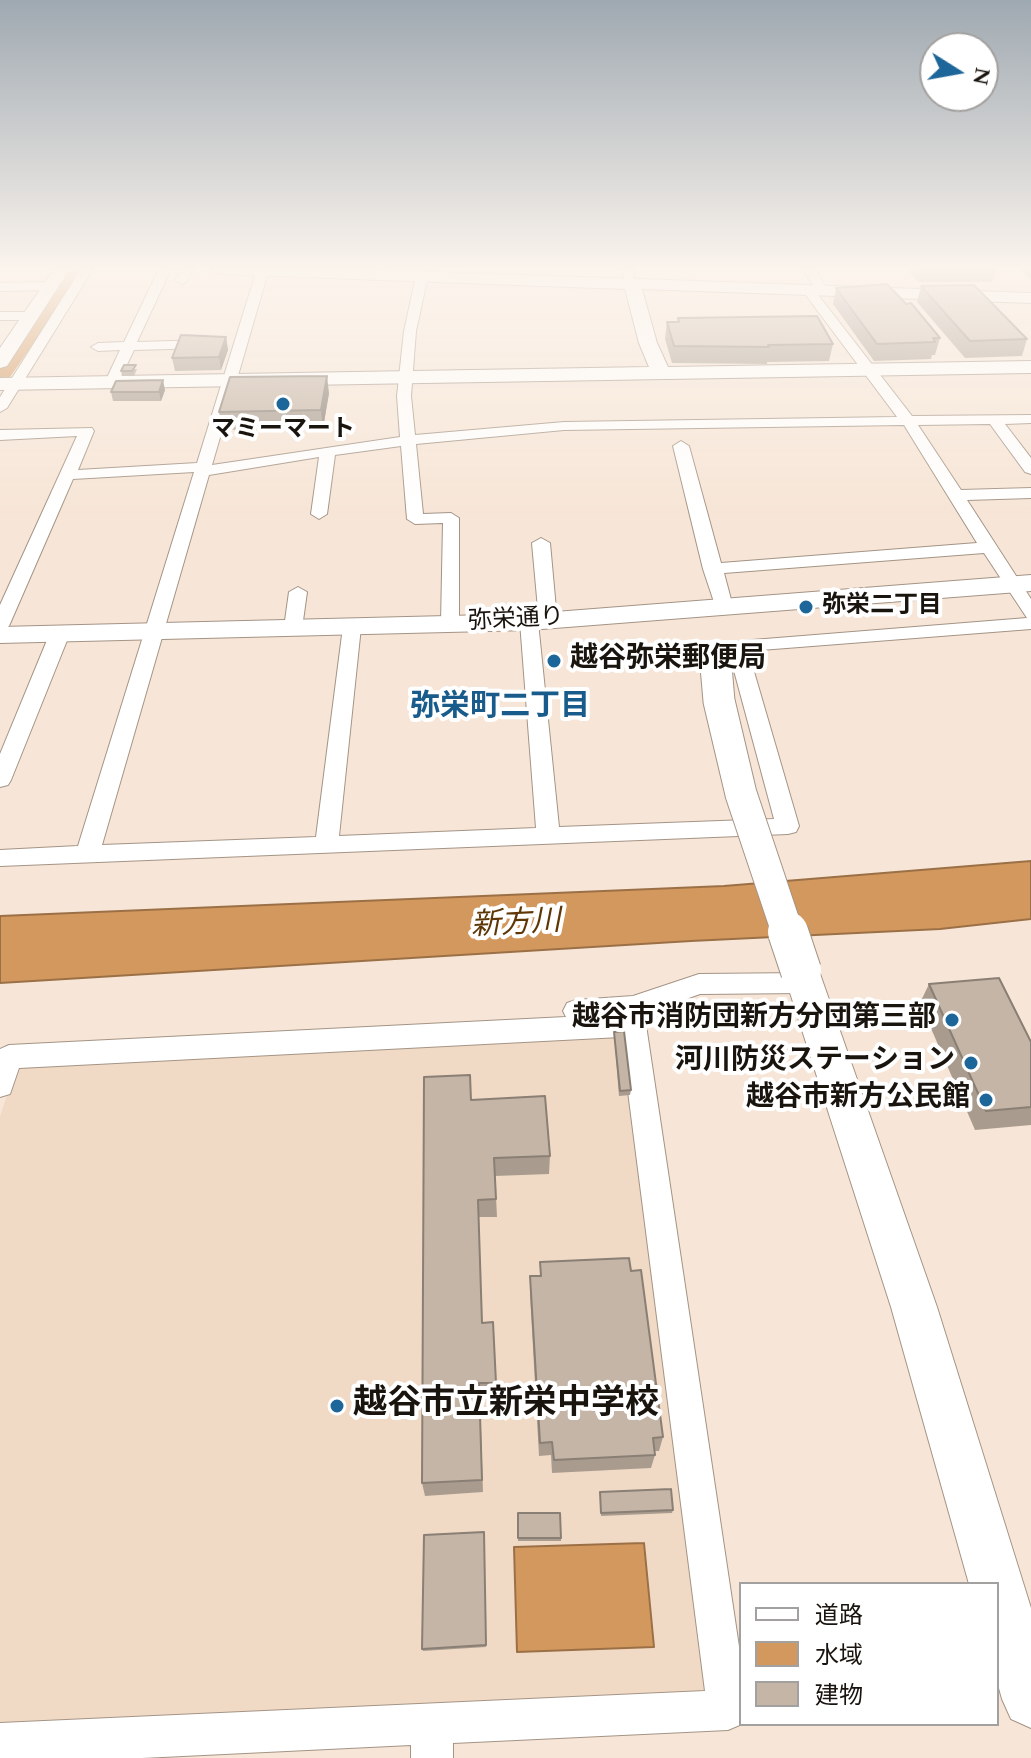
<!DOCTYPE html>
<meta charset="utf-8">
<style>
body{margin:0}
#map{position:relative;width:1031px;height:1758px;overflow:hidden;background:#f7e6d7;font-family:Spectral,"Noto Sans JP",serif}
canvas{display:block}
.legend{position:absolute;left:739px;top:1582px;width:260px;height:144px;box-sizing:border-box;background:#fff;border:2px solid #a3a19f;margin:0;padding:10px 14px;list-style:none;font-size:24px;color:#1a140f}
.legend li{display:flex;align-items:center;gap:16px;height:40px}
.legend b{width:40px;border:2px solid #a3a19f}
.north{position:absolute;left:919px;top:32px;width:80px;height:80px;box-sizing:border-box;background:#fff;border:2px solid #a3a19f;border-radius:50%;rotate:101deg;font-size:22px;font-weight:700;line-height:32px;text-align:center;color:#1a140f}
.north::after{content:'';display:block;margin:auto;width:28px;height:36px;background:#1d669a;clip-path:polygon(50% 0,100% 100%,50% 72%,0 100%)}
</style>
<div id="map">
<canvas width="1031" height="1758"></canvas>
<ul class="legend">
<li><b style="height:10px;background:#fff"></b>道路</li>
<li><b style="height:22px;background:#d3985e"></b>水域</li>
<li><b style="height:22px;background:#c5b5a6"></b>建物</li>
</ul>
<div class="north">N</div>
</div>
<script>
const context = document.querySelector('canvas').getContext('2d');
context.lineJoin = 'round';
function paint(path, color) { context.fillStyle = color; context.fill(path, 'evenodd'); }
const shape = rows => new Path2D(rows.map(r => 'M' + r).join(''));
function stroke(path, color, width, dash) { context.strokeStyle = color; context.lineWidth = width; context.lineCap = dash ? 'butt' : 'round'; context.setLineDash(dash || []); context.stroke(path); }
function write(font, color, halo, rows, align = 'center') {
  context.font = font + ' Spectral,"Noto Sans JP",serif'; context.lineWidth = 8; context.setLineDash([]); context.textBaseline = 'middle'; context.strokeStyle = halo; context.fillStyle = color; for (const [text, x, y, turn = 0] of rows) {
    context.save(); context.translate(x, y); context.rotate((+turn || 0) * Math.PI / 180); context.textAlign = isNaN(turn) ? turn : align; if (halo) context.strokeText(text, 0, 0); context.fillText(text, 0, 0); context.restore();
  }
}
const built = shape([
 [626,1033,711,1695,0,1729,0,1117,16,1066]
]);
const water = shape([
 [1031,861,1031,919,940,929,691,941,0,983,0,916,724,886,1031,861],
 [644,1543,654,1647,517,1652,514,1547,644,1543]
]);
const river = shape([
 [65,269,85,269,8,380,0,382,0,359,65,269]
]);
const street = shape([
 [81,269,93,269,7,408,0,412,0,397,81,269],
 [159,269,171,269,137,342,207,340,214,344,207,348,134,350,117,385,107,385,105,382,120,350,98,351,91,347,98,343,124,342,159,269],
 [182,269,194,269,185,283,181,284,175,280,182,269],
 [257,269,269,269,212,465,400,437,397,396,404,331,416,276,422,272,428,276,416,331,411,396,415,435,564,422,897,417,802,290,812,287,912,416,1031,415,1031,423,1005,424,1031,458,1031,474,1025,472,990,424,918,425,961,490,1031,488,1031,498,967,500,1031,599,1031,629,748,651,799,826,796,832,788,834,0,866,0,850,78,846,194,472,73,479,9,626,0,632,0,605,77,436,0,440,0,430,92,428,94,431,78,470,197,463,257,269],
 [904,425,977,543,721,563,689,446,681,441,673,446,703,569,717,611,724,613,733,607,724,573,984,553,1027,618,715,643,712,647,715,651,729,652,774,819,559,827,538,622,529,616,520,622,536,828,339,836,361,627,352,621,343,627,316,837,102,845,209,475,319,457,311,514,319,519,327,514,335,455,401,446,407,519,415,524,443,523,441,623,450,629,459,623,459,518,451,513,423,514,416,444,564,430,904,425],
 [621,269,633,269,636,287,628,287,621,269],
 [803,269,815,269,828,291,826,294,818,294,803,269],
 [0,283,51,282,57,286,51,290,0,291,0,283],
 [0,312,31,312,37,316,31,320,0,320,0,312],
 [541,538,550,543,557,620,548,626,539,620,532,543,541,538],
 [298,587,307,592,302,628,293,634,284,628,289,592,298,587],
 [60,627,70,633,11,780,8,785,0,787,0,754,50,633,60,627],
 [805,973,814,976,818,983,814,990,805,993,700,994,639,1016,646,1025,741,1660,742,1724,728,1730,453,1743,453,1758,411,1758,411,1745,142,1758,0,1758,0,1723,705,1691,621,1037,19,1068,10,1094,0,1097,0,1049,9,1045,566,1017,563,1011,567,1003,576,1000,633,996,699,974,805,973]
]);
const secondary = shape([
 [54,269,70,269,7,366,0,368,0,348,54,269],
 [210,269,358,269,1031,293,1031,303,642,289,657,343,668,367,1031,361,1031,373,0,390,0,378,649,367,639,343,625,289,218,274,210,269],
 [1031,575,1031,591,529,630,0,643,0,627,529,614,1031,575],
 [801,957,814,961,819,971,937,1307,1031,1608,1031,1728,1011,1719,1002,1699,997,1681,997,1584,969,1584,891,1307,783,971,788,961,801,957]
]);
const secondaryBridgeFar1 = shape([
 [715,655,719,701,741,794,788,934]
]);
const secondaryBridge = shape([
 [788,932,801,971]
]);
const wall = shape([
 [907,269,995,269,996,270,992,282,918,282],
 [1021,269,1031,269,1031,280],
 [921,286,1027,339,1022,356,965,358,917,302],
 [836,288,940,338,935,355,932,355,931,359,874,361,833,304],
 [678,318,833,344,829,361,767,362,767,364,672,363,665,339,667,322,677,322],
 [226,337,228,350,221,370,175,371,172,358],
 [137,369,134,376,122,376,121,371],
 [165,390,161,401,113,401,111,392],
 [329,393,323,428,222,430,219,412],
 [929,984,1031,1042,1031,1125,975,1130,920,1003],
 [614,1032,631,1090,630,1095,619,1096],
 [471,1100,550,1156,549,1174,495,1176,497,1217,479,1217,482,1323,493,1322,497,1397,480,1398,483,1492,425,1496,422,1483],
 [540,1262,631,1271,663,1437,659,1451,655,1451,655,1455,651,1468,552,1473,551,1455,539,1456,530,1293,530,1276,540,1276],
 [600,1492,673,1510,672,1513,601,1516],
 [518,1513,561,1538,561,1541,518,1541],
 [484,1532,486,1647,423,1651,422,1649]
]);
const shadedWall = shape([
 [226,337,228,350,221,370,219,357],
 [327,376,329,393,323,428,321,410],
 [163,380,165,390,161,401,159,392]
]);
const building = shape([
 [920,269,995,269,996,270,920,270,920,269],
 [887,284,906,304,911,303,940,338,933,338,935,342,877,344,836,288,887,284],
 [974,285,1027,339,970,341,921,286,974,285],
 [817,316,833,344,768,345,769,347,674,346,667,322,679,322,678,318,817,316],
 [181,335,226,337,219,357,172,358,181,335],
 [124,365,136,365,132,371,121,371,124,365],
 [327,376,321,410,219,412,230,377,327,376],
 [163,380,159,392,111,392,116,381,163,380],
 [999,978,1031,1042,1031,1107,986,1111,929,984,999,978],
 [624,1031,631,1090,620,1091,614,1032,624,1031],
 [470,1075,471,1100,545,1096,550,1156,494,1158,496,1199,478,1200,482,1323,493,1322,496,1383,479,1383,482,1480,422,1483,424,1077,470,1075],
 [629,1258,631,1271,641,1270,663,1437,653,1438,655,1455,554,1460,552,1442,540,1443,530,1276,541,1276,540,1262,629,1258],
 [671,1489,673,1510,601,1513,600,1492,671,1489],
 [518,1513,560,1513,561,1538,518,1538,518,1513],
 [484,1532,486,1645,422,1649,424,1535,484,1532]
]);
const markers = [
 [283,404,8,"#1d669a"],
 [806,607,8,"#1d669a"],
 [554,661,8,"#1d669a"],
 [952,1020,8,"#1d669a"],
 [971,1063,8,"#1d669a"],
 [986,1100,8,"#1d669a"],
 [337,1406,8,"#1d669a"]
];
const farPoinames = [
 ["マミーマート",283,431],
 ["弥栄二丁目",822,607,"left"]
];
const farStreetnames = [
 ["弥栄通り",516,621,-3]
];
const poiNames = [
 ["越谷弥栄郵便局",570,661,"left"],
 ["越谷市消防団新方分団第三部",936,1020],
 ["河川防災ステーション",955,1063],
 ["越谷市新方公民館",970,1100]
];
const neighbourhoodNames = [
 ["弥栄町二丁目",500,709]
];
const waterNames = [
 ["新方川",516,926,-3]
];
const nearPoinames = [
 ["越谷市立新栄中学校",353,1406]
];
paint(built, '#f1dac5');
paint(water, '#d3985e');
stroke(water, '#9c7046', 2);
paint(river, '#d3985e');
stroke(street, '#a49486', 2);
stroke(secondary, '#a49486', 2);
paint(street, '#fff');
paint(secondary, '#fff');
stroke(secondaryBridgeFar1, '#a49486', 33, []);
stroke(secondaryBridge, '#a49486', 42, []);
stroke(secondaryBridgeFar1, '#fff', 31);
stroke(secondaryBridge, '#fff', 40);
paint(wall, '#a99c8f');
paint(shadedWall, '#8a7f74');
paint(building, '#c5b5a6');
stroke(building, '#8a7f74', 2);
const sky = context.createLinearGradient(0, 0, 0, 515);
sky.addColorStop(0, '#9fa9b1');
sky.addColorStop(0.52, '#fbf4ed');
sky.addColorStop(1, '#fbf4ed00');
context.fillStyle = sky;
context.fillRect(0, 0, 1031, 515);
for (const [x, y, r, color] of markers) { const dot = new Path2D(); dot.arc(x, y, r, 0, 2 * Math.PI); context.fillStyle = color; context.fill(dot); stroke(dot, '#fff', 3); }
write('bold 24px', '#1a140f', '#fff', farPoinames);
write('24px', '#1a140f', '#fff', farStreetnames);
write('bold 28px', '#1a140f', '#fff', poiNames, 'right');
write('bold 30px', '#195b8a', '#fff', neighbourhoodNames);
write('italic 30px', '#5f3707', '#fff', waterNames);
write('bold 34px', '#1a140f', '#fff', nearPoinames, 'left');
</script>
